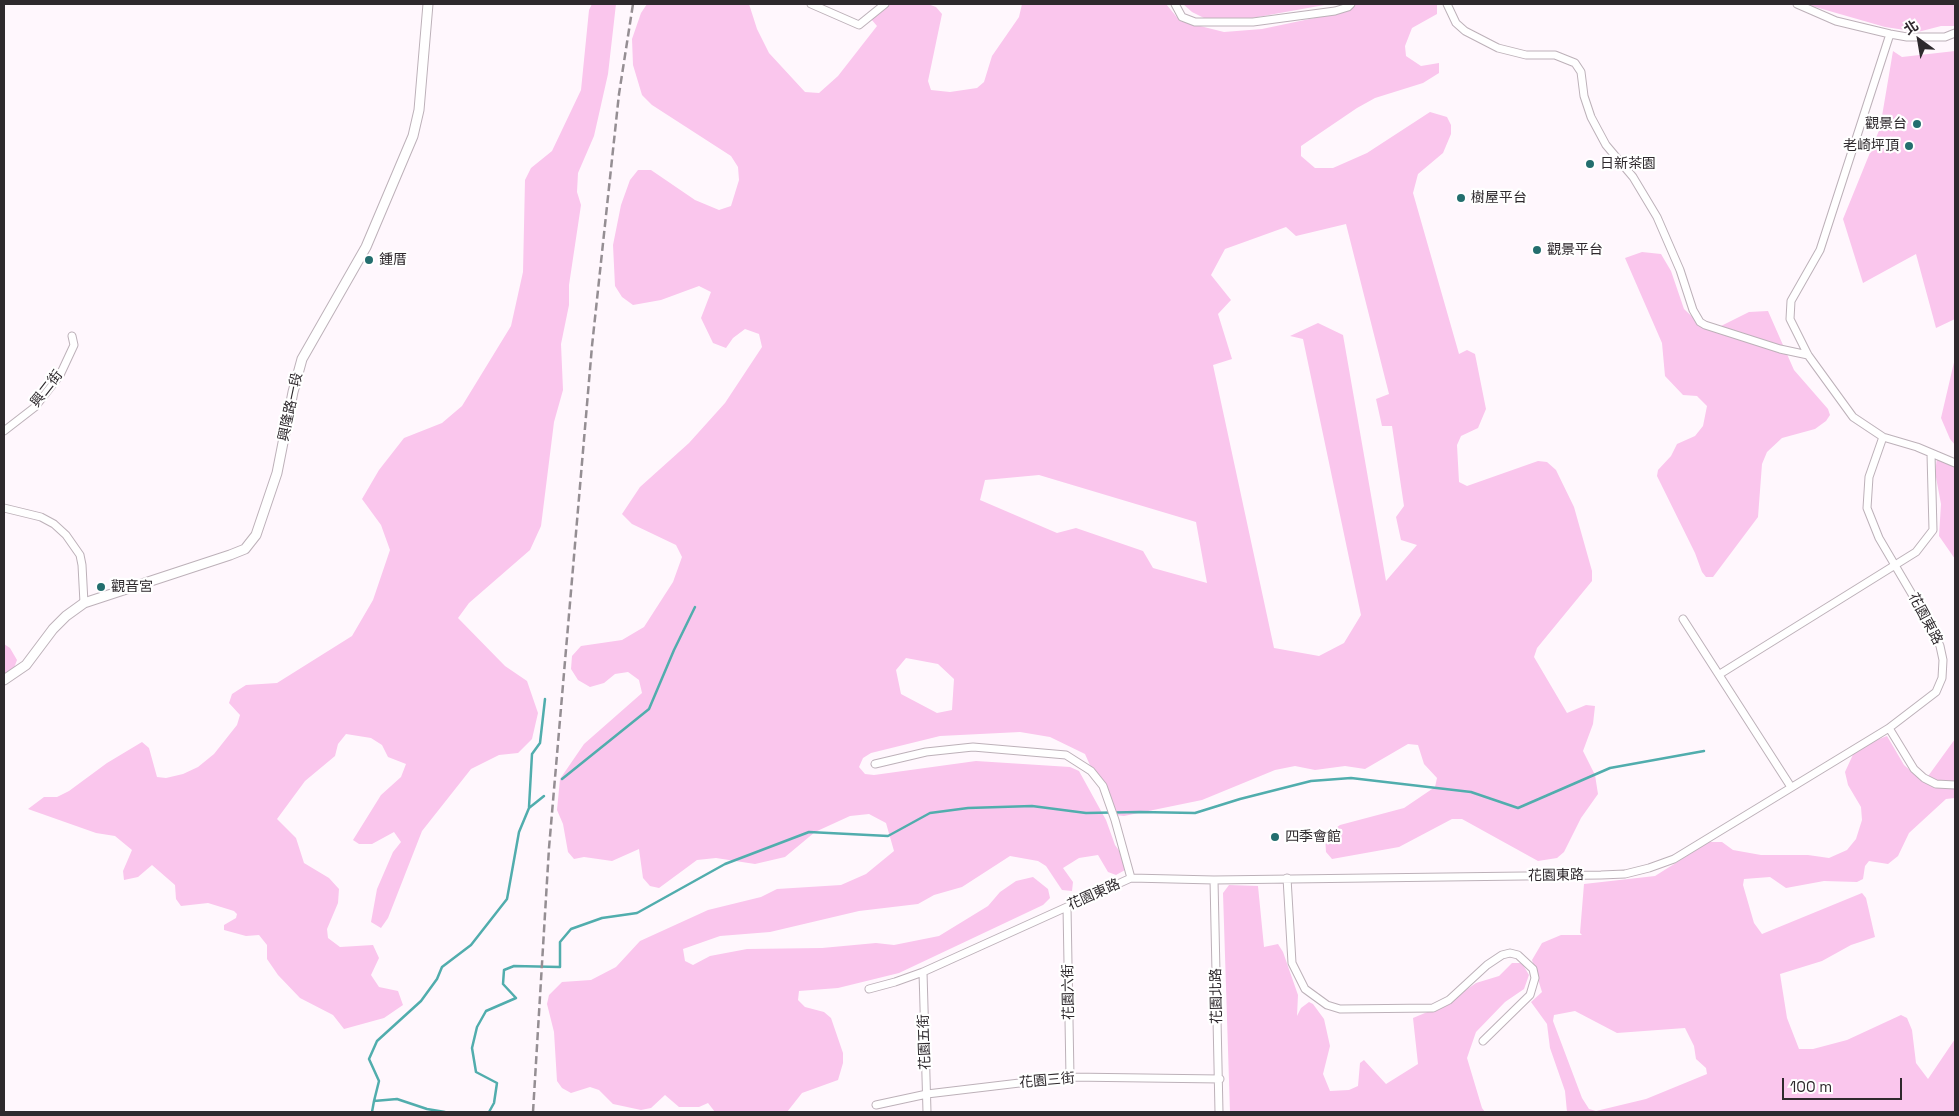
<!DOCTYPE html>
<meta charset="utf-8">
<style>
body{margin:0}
#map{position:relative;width:1959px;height:1116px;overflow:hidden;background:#fff7fd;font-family:"Space Grotesk","Noto Sans TC",sans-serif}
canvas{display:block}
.frame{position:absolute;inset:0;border:5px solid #2e292d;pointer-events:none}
.north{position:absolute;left:1894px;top:15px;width:50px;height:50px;-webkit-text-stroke:4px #fff;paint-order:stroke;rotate:328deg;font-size:14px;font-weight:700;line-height:20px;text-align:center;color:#2e292d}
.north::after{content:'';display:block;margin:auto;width:18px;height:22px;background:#2e292d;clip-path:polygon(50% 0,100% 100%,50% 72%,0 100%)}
.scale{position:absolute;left:1782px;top:1078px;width:120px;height:22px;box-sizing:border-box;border:2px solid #2e292d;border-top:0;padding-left:6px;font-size:15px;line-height:18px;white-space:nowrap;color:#2e292d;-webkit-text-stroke:4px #fff;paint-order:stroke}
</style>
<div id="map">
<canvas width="1959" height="1116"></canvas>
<div class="frame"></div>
<div class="north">北</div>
<div class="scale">100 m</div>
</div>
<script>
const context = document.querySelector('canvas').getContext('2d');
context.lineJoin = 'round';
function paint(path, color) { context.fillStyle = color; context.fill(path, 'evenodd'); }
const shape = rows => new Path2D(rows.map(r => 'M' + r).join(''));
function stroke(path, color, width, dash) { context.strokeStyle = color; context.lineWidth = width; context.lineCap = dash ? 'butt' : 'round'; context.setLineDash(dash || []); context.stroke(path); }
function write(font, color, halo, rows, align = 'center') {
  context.font = font + ' "Space Grotesk","Noto Sans TC",sans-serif'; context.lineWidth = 4.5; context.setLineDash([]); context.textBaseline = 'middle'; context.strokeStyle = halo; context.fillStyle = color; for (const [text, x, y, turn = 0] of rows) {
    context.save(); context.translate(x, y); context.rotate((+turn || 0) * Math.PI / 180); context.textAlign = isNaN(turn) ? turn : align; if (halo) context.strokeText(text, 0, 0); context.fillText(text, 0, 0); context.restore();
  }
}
const green = shape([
 [592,4,616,4,608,74,594,136,578,173,577,192,581,205,569,285,569,305,561,344,563,390,554,422,541,526,530,550,469,603,458,618,505,666,527,681,538,713,532,739,518,753,499,755,471,769,422,831,388,918,381,928,371,922,377,889,393,852,401,842,394,832,372,844,359,844,353,840,381,795,401,777,406,764,388,757,382,745,371,738,346,734,338,744,335,756,305,781,277,819,296,838,304,863,329,878,339,889,338,903,327,929,328,938,340,947,373,945,379,958,371,975,379,987,398,991,403,1005,384,1018,344,1029,333,1015,300,998,278,975,267,959,267,945,259,935,246,936,224,930,224,925,236,918,237,914,234,911,208,903,181,906,176,899,175,885,152,865,138,877,124,880,123,871,132,850,115,836,96,833,28,809,44,797,57,797,69,791,107,763,142,742,149,748,157,777,166,778,183,774,198,767,214,754,237,725,240,715,229,703,232,694,246,685,277,683,352,636,373,600,390,550,381,525,362,499,379,470,404,438,442,423,462,406,511,326,523,272,525,180,531,168,552,151,581,90,589,10],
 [647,4,749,4,757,29,769,53,805,92,819,93,838,76,877,26,871,19,887,4,928,4,936,7,942,14,928,81,931,90,950,92,977,88,984,82,992,56,1019,17,1022,4,1166,4,1180,21,1224,32,1262,29,1319,17,1348,4,1437,4,1437,14,1412,28,1405,46,1406,56,1421,66,1439,63,1439,73,1423,83,1375,98,1357,108,1301,146,1301,156,1315,168,1333,168,1367,153,1430,112,1447,117,1451,125,1451,134,1443,153,1418,174,1413,193,1459,354,1467,350,1475,354,1486,409,1478,428,1461,436,1457,445,1459,482,1467,486,1538,461,1547,462,1556,470,1574,507,1592,571,1592,581,1537,648,1534,657,1567,713,1586,705,1595,706,1593,724,1583,751,1595,775,1598,794,1581,818,1564,852,1557,858,1538,861,1462,819,1452,819,1399,847,1332,859,1326,852,1325,836,1340,825,1404,808,1435,787,1437,778,1424,764,1418,745,1408,744,1365,769,1345,766,1315,770,1295,766,1275,770,1202,800,1124,816,1114,815,1109,808,1085,754,1050,737,1020,732,940,736,871,753,863,758,859,767,865,774,874,775,976,761,1070,767,1079,771,1106,820,1115,845,1126,860,1125,870,1116,875,1108,872,1098,855,1079,858,1063,868,1073,882,1072,891,1062,890,1046,866,1038,861,1010,856,962,887,934,895,918,904,859,911,770,932,720,936,683,949,685,961,693,965,710,956,747,949,822,948,876,943,894,945,939,936,988,906,1000,892,1016,881,1033,877,1048,889,1050,898,1043,905,899,973,838,988,799,991,798,1000,805,1007,824,1012,831,1018,843,1053,843,1063,838,1080,802,1093,787,1112,715,1112,708,1103,699,1107,679,1107,665,1095,651,1108,641,1110,613,1104,599,1090,590,1087,571,1093,562,1088,557,1081,554,1032,547,1004,549,995,562,982,591,980,616,967,640,941,708,910,761,897,777,889,841,885,866,874,894,851,886,823,869,814,850,816,815,832,785,857,755,864,716,858,697,860,659,888,650,886,643,878,639,849,612,861,584,857,574,859,568,852,563,824,557,810,560,779,584,744,642,693,639,680,628,672,615,674,604,683,590,687,578,680,571,669,572,656,581,646,622,640,644,627,673,582,682,557,676,545,632,524,622,514,640,487,689,443,725,403,762,347,759,334,745,329,733,338,726,348,713,343,701,318,711,292,699,286,661,300,633,305,622,297,615,286,613,245,621,205,630,180,638,170,651,170,695,200,719,210,731,206,739,180,738,167,731,156,652,105,642,95,633,65,632,39,641,13],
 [1346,224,1389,394,1376,399,1382,426,1392,426,1404,506,1396,517,1401,540,1417,545,1386,581,1343,335,1318,323,1290,336,1303,339,1361,615,1344,643,1319,656,1274,648,1213,365,1232,359,1218,314,1231,300,1211,275,1225,249,1286,227,1296,236],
 [1039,475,1196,522,1207,583,1153,568,1143,551,1076,528,1057,533,980,500,985,480],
 [906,658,938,664,954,679,952,710,937,713,901,694,896,670],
 [1183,4,1330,4,1241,20,1204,18,1192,12],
 [1805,4,1955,4,1955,26,1941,26,1918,32,1885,27],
 [1893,51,1902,57,1955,51,1955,319,1936,328,1916,254,1863,283,1843,219,1880,128],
 [1642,252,1661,254,1671,271,1684,309,1703,327,1715,329,1749,312,1768,311,1794,370,1828,409,1830,415,1826,421,1815,429,1782,438,1767,452,1762,464,1758,517,1713,577,1706,577,1702,572,1695,553,1657,476,1658,470,1671,456,1677,444,1695,436,1703,426,1707,406,1697,396,1683,395,1665,376,1662,343,1625,258],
 [1955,358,1955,445,1950,439,1941,418],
 [1943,457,1955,468,1955,559,1939,536,1941,504,1935,472,1937,458],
 [4,644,10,648,17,660,14,668,4,676],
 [1887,736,1904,765,1919,778,1926,779,1955,739,1955,798,1946,799,1909,833,1898,856,1888,864,1869,861,1865,866,1863,879,1857,882,1824,881,1786,888,1770,877,1744,879,1743,885,1754,923,1762,934,1862,893,1866,898,1875,937,1851,945,1822,961,1780,974,1787,1018,1799,1049,1813,1049,1847,1040,1901,1015,1907,1018,1912,1030,1916,1063,1928,1079,1955,1039,1955,1112,1567,1112,1565,1091,1550,1048,1547,1024,1531,1002,1542,992,1532,960,1542,943,1561,935,1582,935,1580,933,1584,884,1655,876,1709,842,1722,842,1733,850,1761,855,1808,855,1829,858,1847,850,1856,839,1862,820,1861,807,1848,785,1845,772,1856,748],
 [1575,1011,1617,1033,1685,1028,1694,1046,1696,1059,1706,1068,1707,1074,1646,1099,1596,1111,1589,1109,1582,1098,1553,1021,1554,1015],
 [1229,885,1258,886,1264,947,1278,944,1283,952,1298,995,1297,1016,1301,1008,1309,1002,1313,1004,1324,1019,1330,1046,1323,1074,1330,1091,1349,1090,1358,1086,1360,1063,1364,1060,1386,1084,1418,1064,1413,1018,1444,1005,1476,983,1499,976,1512,963,1522,963,1529,975,1524,989,1505,1002,1476,1032,1467,1058,1482,1108,1485,1112,1230,1112,1223,893]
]);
const stream = shape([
 [562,779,649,709,674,650,695,607],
 [529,807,532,754,540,743,545,699],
 [374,1101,379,1081,369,1059,377,1041,421,1001,437,979,442,967,471,945,507,899,519,832,529,808,544,796],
 [372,1112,374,1101,397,1099,427,1109,445,1112],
 [489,1112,494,1103,497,1083,476,1072,472,1048,477,1027,486,1011,516,998,503,984,504,970,514,966,560,967,560,942,571,929,602,918,637,913,725,864,809,832,888,836,930,813,968,808,1032,806,1086,813,1140,812,1195,813,1240,799,1311,781,1351,778,1471,792,1518,808,1610,768,1704,751]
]);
const minor = shape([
 [811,4,859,25,885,4],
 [1175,4,1182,17,1195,22,1253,22,1335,11,1348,7,1351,4],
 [1447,4,1456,23,1465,31,1498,48,1526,55,1555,55,1575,63,1581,72,1584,96,1591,117,1606,145,1633,177,1657,217,1680,270,1693,310,1700,322,1705,325,1780,349,1808,355],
 [1797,4,1836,21,1890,34,1907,37,1945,37,1955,33],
 [1890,34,1820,250,1791,301,1790,319,1808,355,1853,417,1883,437,1917,447,1955,463],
 [4,431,35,407,60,375,74,345,72,336],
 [4,508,41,517,54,524,66,535,80,555,82,565,84,603],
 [1683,619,1791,787],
 [1720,674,1916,552,1933,530,1931,454],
 [1889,728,1914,769,1924,778,1936,784,1955,785],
 [875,764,926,752,973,747,1066,755,1091,771,1103,786,1115,820,1131,878],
 [1287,878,1292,963,1305,989,1327,1005,1340,1009,1433,1008,1449,1000,1487,965,1502,955,1510,953,1518,955,1533,969,1535,978,1530,995,1483,1041],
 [1214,880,1219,1112],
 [1067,907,1070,1077],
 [923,972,927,1112],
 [869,989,895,982,923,972,1131,878,1214,880,1601,875,1625,874,1649,868,1674,859,1889,728,1936,692,1942,678,1943,660,1940,646,1933,630,1879,538,1867,508,1869,477,1883,437],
 [876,1105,927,1094,1070,1077,1220,1079]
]);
const tertiary = shape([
 [4,680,26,665,53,629,66,616,84,603,230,555,245,549,256,535,277,473,293,392,302,359,366,247,413,136,419,110,428,4]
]);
const rail = shape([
 [533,1112,549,848,592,346,619,94,633,4]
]);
const markers = [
 [1917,124,5,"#236e6e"],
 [1909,146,5,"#236e6e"],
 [1590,164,5,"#236e6e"],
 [1461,198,5,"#236e6e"],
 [1537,250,5,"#236e6e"],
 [369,260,5,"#236e6e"],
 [101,587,5,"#236e6e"],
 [1275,837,5,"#236e6e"]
];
const poiNames = [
 ["觀景台",1907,124,"right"],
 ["老崎坪頂",1899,146,"right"],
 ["日新茶園",1600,164],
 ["樹屋平台",1471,198],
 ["觀景平台",1547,250],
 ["鍾厝",379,260],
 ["觀音宮",111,587],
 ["四季會館",1285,837]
];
const streetNames = [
 ["興二街",47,389,-52],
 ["興隆路一段",291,407,-78],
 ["花園東路",1925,619,62],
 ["花園東路",1556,876,-1],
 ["花園東路",1094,895,-24],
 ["花園六街",1069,992,-91],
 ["花園北路",1217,996,-91],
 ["花園五街",925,1042,-92],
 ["花園三街",1047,1081,-5]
];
paint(green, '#fac6ed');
stroke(stream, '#51adad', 2.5);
stroke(minor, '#bdb1b9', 9);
stroke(tertiary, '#bdb1b9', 11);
stroke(minor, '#fff', 7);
stroke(tertiary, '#fff', 9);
stroke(rail, '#958e93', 2.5, [8, 4]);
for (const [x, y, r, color] of markers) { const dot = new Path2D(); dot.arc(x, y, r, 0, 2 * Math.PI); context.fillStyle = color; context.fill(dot); stroke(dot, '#fff', 2); }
write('14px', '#2e292d', '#fff', poiNames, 'left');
write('14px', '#2e292d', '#fff', streetNames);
</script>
